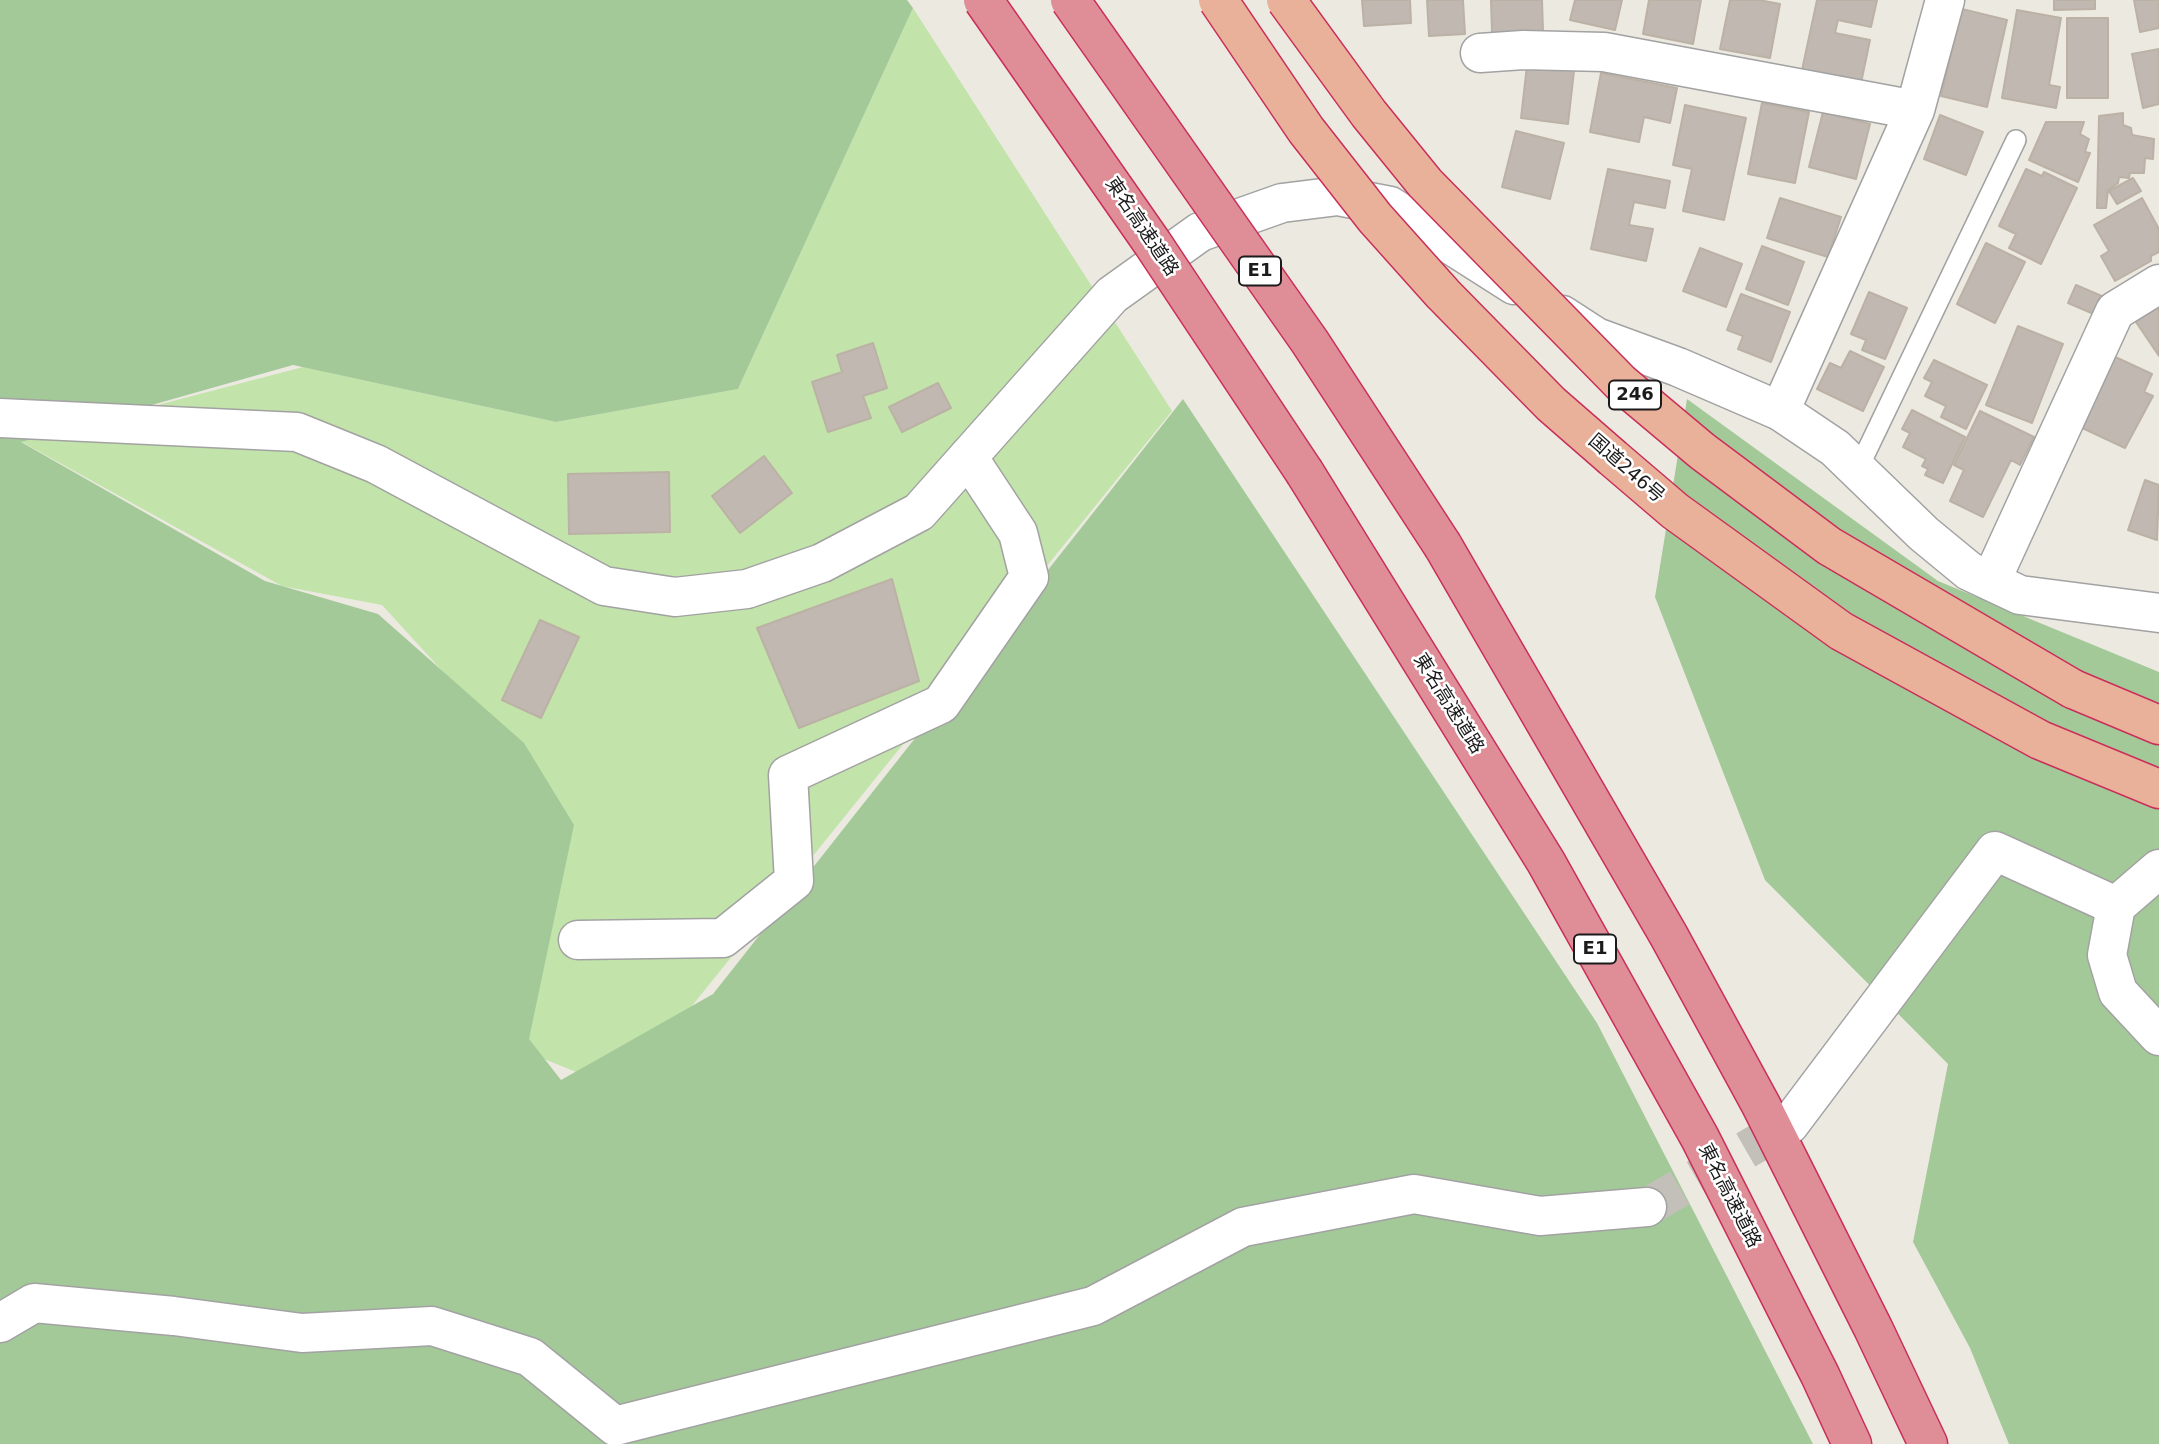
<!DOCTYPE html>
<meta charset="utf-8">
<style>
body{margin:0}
canvas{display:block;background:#ece9e1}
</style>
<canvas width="2159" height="1444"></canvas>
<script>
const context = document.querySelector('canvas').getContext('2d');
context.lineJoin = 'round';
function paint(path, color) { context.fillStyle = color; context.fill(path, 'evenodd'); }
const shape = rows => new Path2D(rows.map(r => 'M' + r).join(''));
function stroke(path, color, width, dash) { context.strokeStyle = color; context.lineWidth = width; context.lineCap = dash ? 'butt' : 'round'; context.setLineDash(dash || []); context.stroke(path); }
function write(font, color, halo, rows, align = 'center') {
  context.font = font + ' "DejaVu Sans","Noto Sans JP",sans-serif'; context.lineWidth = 5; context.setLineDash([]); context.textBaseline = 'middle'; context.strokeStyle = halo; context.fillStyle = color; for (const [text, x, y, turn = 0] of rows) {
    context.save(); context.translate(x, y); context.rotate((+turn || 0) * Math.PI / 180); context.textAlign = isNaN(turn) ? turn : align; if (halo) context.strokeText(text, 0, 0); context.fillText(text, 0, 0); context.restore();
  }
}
const grass = shape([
 [913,8,1172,411,691,1007,576,1072,522,1050,520,756,382,605,282,586,20,441,303,367,556,422,738,389]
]);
const forest = shape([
 [0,0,907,0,913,8,738,389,556,422,293,365,21,442,265,581,378,614,524,743,574,825,529,1039,561,1080,713,994,1183,399,1597,1023,1813,1444,0,1444],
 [1687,399,1938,581,2159,672,2159,1444,2009,1444,1970,1348,1913,1242,1948,1064,1765,880,1655,597]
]);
const building = shape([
 [1362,0,1410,0,1411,23,1364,26,1362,0],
 [1427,0,1463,0,1465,34,1429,36,1427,0],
 [1491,0,1542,0,1543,31,1492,33,1491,0],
 [1575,0,1622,0,1615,30,1570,20,1575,0],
 [1649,0,1701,0,1693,44,1643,34,1649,0],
 [1730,0,1759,0,1780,4,1770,58,1720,49,1730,0],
 [1817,0,1877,0,1871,27,1838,20,1835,33,1870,40,1861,83,1802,70,1817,0],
 [2054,0,2095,0,2095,9,2054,10,2054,0],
 [2134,0,2159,0,2159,28,2140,32,2134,0],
 [1962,9,2007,20,1987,107,1941,96,1962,9],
 [2017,10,2061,18,2049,85,2060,87,2056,108,2002,98,2017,10],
 [2067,18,2108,18,2108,98,2067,98,2067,18],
 [2159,49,2159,104,2143,108,2132,54,2159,49],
 [1527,65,1574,71,1568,124,1521,118,1527,65],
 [1601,73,1677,88,1670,123,1644,117,1639,142,1590,132,1601,73],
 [1762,103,1809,112,1795,183,1748,174,1762,103],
 [1685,105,1746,118,1724,220,1683,211,1692,169,1673,165,1685,105],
 [1823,112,1870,124,1856,179,1809,167,1823,112],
 [2123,113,2123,125,2131,128,2132,135,2154,139,2153,159,2145,158,2144,173,2130,173,2129,178,2119,177,2118,183,2108,190,2106,208,2097,208,2099,116,2123,113],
 [1940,115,1983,132,1966,175,1924,159,1940,115],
 [2046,122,2084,122,2080,134,2089,139,2085,152,2090,153,2078,182,2029,160,2046,122],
 [1516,131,1564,143,1550,199,1502,187,1516,131],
 [1608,169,1670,181,1665,208,1634,202,1629,225,1653,229,1646,261,1591,249,1608,169],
 [2026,169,2042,176,2044,172,2077,188,2041,264,2009,248,2016,234,1999,226,2026,169],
 [2133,178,2141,191,2117,204,2109,191,2133,178],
 [1780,198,1841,217,1828,257,1767,238,1780,198],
 [2142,198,2159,229,2159,252,2151,256,2151,261,2115,281,2101,256,2109,251,2094,225,2142,198],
 [1986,243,2025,262,1995,323,1957,304,1986,243],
 [1762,246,1804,262,1788,305,1746,289,1762,246],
 [1700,248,1742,264,1726,307,1683,291,1700,248],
 [2076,285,2104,297,2096,315,2068,303,2076,285],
 [1869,292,1907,308,1885,359,1862,350,1866,340,1851,334,1869,292],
 [1741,294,1790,312,1771,362,1738,349,1743,336,1727,330,1741,294],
 [2159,306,2159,356,2136,322,2159,306],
 [2018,326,2063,344,2032,423,1986,405,2018,326],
 [873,343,887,388,863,396,871,418,828,432,812,382,842,372,837,355,873,343],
 [1850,351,1884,367,1863,411,1817,389,1830,363,1841,368,1850,351],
 [2111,355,2152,374,2144,392,2153,396,2125,448,2078,426,2111,355],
 [1934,360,1987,385,1966,429,1941,417,1946,406,1925,396,1932,382,1924,378,1934,360],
 [938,383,951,408,902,432,889,407,938,383],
 [1912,410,1965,437,1943,483,1925,475,1928,469,1922,466,1926,459,1903,447,1910,433,1902,429,1912,410],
 [1980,411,2034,437,2020,465,2011,460,1983,517,1950,501,1964,470,1954,465,1980,411],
 [764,456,792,493,740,533,712,496,764,456],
 [669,472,670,532,569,534,568,474,669,472],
 [2145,480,2159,485,2157,540,2128,530,2145,480],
 [892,579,919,681,799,728,757,628,892,579],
 [540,620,579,637,541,718,502,700,540,620]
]);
const minorTunnel = shape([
 [1647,1207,1789,1125]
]);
const service = shape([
 [1858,469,2016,140]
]);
const minor = shape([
 [1480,53,1523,50,1604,52,1915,110],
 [1780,411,1915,110,1945,0],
 [1991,581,2115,311,2159,284],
 [2116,906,2107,955,2118,992,2159,1036],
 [578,940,723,938,794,881,788,775,941,704,1029,577,1018,533,968,457],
 [1789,1125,1995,851,2116,906,2159,869],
 [0,1323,34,1303,174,1316,302,1333,432,1326,530,1357,615,1426,1093,1306,1243,1227,1414,1194,1540,1216,1647,1207]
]);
const tertiary = shape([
 [1562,315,1596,337,1678,367,1780,411,1835,448,1924,534,1969,571,2020,595,2159,613],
 [0,418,297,432,376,464,604,586,675,597,747,589,822,563,919,512,1112,295,1200,232,1282,203,1338,196,1390,206,1514,285]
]);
const trunk = shape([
 [1613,458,1675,511,1841,631,2040,740,2159,789],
 [2073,689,2159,725]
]);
const motorway = shape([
 [1305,473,1546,862,1700,1138,1820,1375,1852,1444],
 [1443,546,1669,936,1761,1105,1873,1328,1928,1444]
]);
const trunkBridge = shape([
 [1218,0,1306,130,1375,218,1443,294,1551,404,1613,458],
 [1286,0,1369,114,1425,183,1621,383,1702,451,1829,546,2073,689]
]);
const motorwayBridge = shape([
 [983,0,1153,244,1305,473],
 [1070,0,1310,342,1443,546]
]);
const shields = [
 [1260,271,42],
 [1635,395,52],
 [1595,949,42]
];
const shieldNames = [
 ["E1",1260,271],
 ["246",1635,395],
 ["E1",1595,949]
];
const streetNames = [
 ["東名高速道路",1141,227,56],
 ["国道246号",1626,469,41],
 ["東名高速道路",1448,704,58],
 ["東名高速道路",1729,1196,63]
];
paint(grass, '#c2e4aa');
paint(forest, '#a4c999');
paint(building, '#c0b8b1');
stroke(building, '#bcb1a5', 2);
stroke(minorTunnel, '#c2c0b9', 38, [38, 19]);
stroke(service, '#a2a2a2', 22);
stroke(minor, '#a2a2a2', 41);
stroke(tertiary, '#a2a2a2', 41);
stroke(trunk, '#c92f5a', 41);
stroke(motorway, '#c92f5a', 41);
stroke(service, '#fff', 19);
stroke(minor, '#fff', 38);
stroke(tertiary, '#fff', 38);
stroke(trunk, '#eab19a', 38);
stroke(motorway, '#df8d97', 38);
stroke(trunkBridge, '#c92f5a', 41, []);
stroke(motorwayBridge, '#c92f5a', 41, []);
stroke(trunkBridge, '#eab19a', 38);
stroke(motorwayBridge, '#df8d97', 38);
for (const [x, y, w] of shields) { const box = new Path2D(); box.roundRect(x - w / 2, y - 14.5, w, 29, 5); context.fillStyle = '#fff'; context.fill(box); stroke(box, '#1b1b1b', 2); }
write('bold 18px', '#1b1b1b', null, shieldNames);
write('19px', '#1b1b1b', '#fff', streetNames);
</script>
